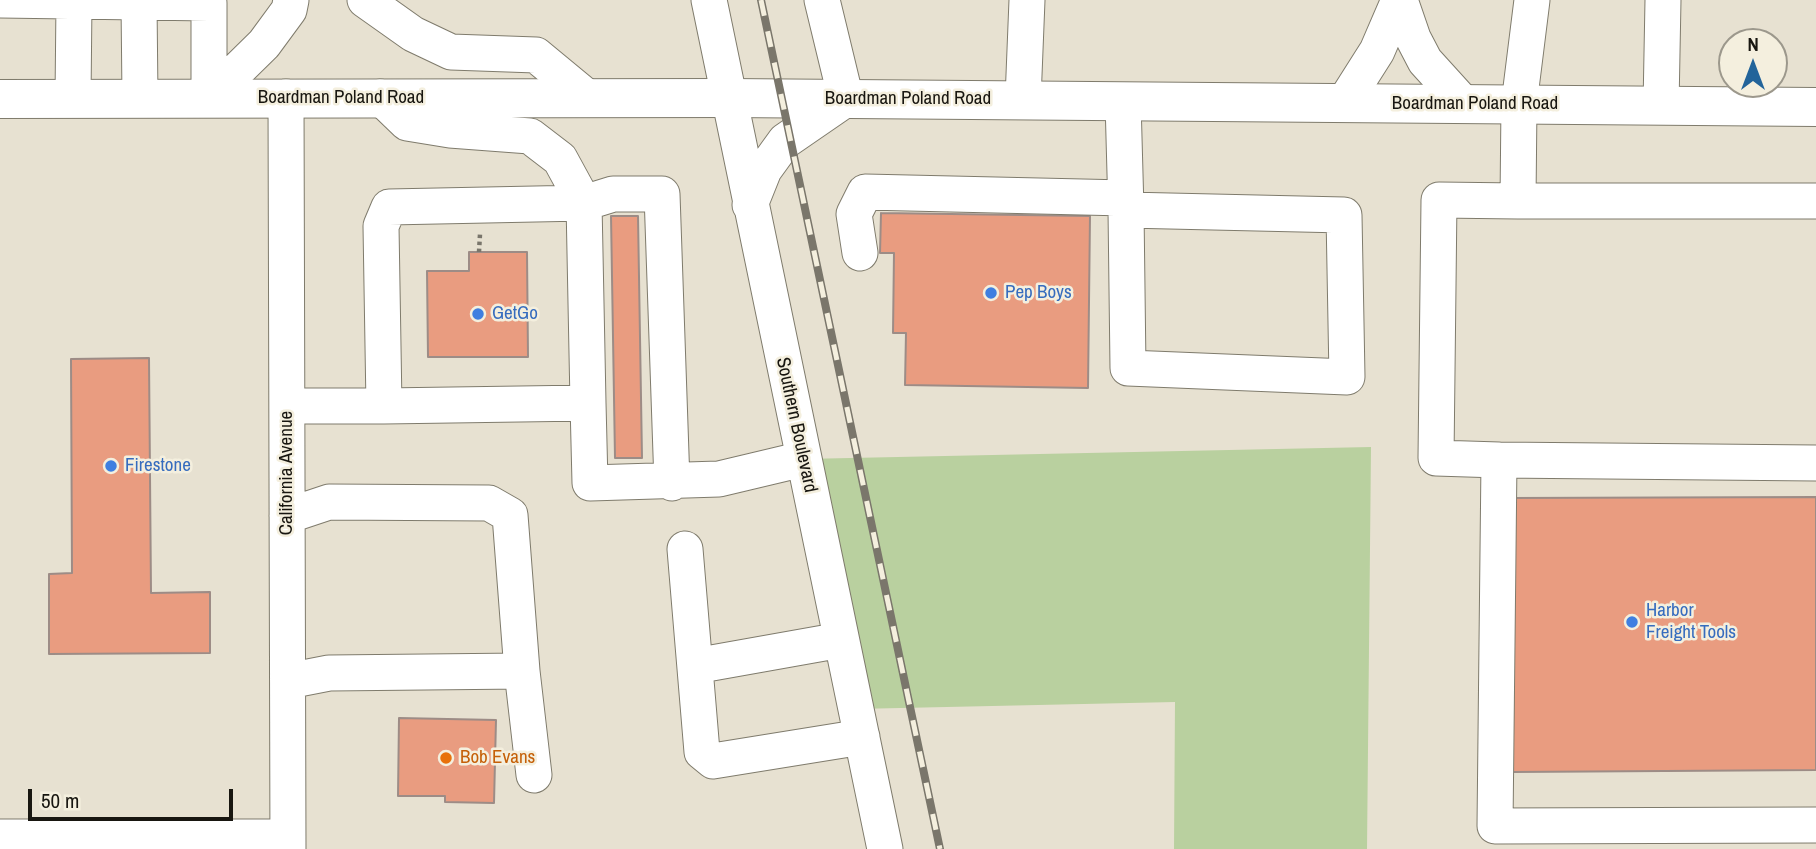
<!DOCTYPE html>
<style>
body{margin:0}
#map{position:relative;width:1816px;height:849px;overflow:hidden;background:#e7e1d1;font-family:"Archivo Narrow",sans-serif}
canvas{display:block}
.north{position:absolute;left:1718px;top:28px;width:70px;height:70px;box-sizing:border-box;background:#f4efde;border:2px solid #9c988c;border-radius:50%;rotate:0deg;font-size:19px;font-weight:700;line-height:28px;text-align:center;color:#181610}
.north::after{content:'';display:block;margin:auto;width:24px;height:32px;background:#22649a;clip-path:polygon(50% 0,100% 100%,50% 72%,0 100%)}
.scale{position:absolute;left:28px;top:789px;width:205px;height:32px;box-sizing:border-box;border:4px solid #181610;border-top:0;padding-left:9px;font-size:21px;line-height:24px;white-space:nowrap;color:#181610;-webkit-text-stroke:5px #f4efde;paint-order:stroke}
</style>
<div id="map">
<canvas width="1816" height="849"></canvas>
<div class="north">N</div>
<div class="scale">50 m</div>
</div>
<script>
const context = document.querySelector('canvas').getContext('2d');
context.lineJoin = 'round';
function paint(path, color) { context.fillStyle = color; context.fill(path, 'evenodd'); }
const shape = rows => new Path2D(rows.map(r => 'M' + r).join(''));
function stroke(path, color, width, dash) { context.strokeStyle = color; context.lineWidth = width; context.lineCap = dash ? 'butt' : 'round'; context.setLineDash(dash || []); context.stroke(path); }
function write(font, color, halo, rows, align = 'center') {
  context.font = font + ' "Archivo Narrow",sans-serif'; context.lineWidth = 5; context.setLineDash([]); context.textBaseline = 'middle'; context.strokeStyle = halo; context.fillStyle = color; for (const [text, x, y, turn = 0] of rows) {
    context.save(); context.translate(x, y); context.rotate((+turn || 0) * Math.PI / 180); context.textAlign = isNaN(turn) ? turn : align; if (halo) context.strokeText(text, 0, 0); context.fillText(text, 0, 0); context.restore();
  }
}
const green = shape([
 [1371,447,1367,849,1174,849,1175,702,855,709,803,459]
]);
const building = shape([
 [881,213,1090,216,1088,388,905,385,906,333,893,333,894,253,880,253,881,213],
 [611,216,638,216,642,458,615,458,611,216],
 [469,252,527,252,528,357,428,357,427,271,469,271,469,252],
 [149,358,151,593,210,592,210,653,49,654,49,574,72,573,71,359,149,358],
 [1816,497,1816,770,1513,772,1511,498,1816,497],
 [399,718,496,720,494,803,445,802,445,796,398,796,399,718]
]);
const path = shape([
 [479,252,480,234]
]);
const minor = shape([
 [0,0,209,3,209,98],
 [365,0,413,34,451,52,536,55,588,98],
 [709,0,885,849],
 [1400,0,1413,38,1425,61,1464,104],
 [1532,0,1519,104,1518,201,1439,200,1436,458,1499,460,1495,826,1816,825],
 [139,2,140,98],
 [286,97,288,849],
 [380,97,407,123,450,130,530,136,560,159,584,203,613,194,662,194,672,483],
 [209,98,264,44,289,10,291,0],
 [73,99,74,1],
 [1023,100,1027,0],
 [1123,101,1126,210,1344,215,1347,377,1128,368,1126,210],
 [1344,103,1377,51,1399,0],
 [1661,106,1663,0],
 [1518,201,1816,201],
 [750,205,764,170,785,141,846,99,822,0],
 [860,253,854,214,865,192,1126,198],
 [588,403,590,483,719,479,803,459],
 [287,406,384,406,588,403,584,203,389,207,381,226,384,406],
 [1499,460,1816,463],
 [287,516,329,502,489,503,510,515,522,671,329,673,288,681],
 [685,549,702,752,713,761,862,737],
 [695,666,841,640],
 [522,671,534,775],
 [0,837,288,837]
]);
const major = shape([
 [0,99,730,98,1816,107]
]);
const rail = shape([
 [761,0,940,849]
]);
const markers = [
 [991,293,7,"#3f7fe0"],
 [478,314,7,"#3f7fe0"],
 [111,466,7,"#3f7fe0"],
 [1632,622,7,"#3f7fe0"],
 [446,758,7,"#e8710a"]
];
const streetNames = [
 ["Boardman Poland Road",341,98],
 ["Boardman Poland Road",908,99],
 ["Boardman Poland Road",1475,104],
 ["Southern Boulevard",796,425,78],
 ["California Avenue",287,473,-90]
];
const shopNames = [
 ["Pep Boys",1005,293],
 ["GetGo",492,314],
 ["Firestone",125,466],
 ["Harbor",1646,611],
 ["Freight Tools",1646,633]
];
const foodNames = [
 ["Bob Evans",460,758]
];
paint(green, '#b9d09f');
paint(building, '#e99c80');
stroke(building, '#9d8c86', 2);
stroke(minor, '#7f7b6c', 37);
stroke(major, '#7f7b6c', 40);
stroke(path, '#79756b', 4.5, [3.5, 3.5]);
stroke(minor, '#fff', 35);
stroke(major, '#fff', 38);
stroke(rail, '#7a766b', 8);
stroke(rail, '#f4efde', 5, [16]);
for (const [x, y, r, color] of markers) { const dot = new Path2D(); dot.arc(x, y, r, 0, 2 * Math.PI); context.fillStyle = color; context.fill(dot); stroke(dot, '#f4efde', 2.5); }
write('19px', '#181610', '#f4efde', streetNames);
write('19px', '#366cbe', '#f4efde', shopNames, 'left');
write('19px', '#c56008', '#f4efde', foodNames, 'left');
</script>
